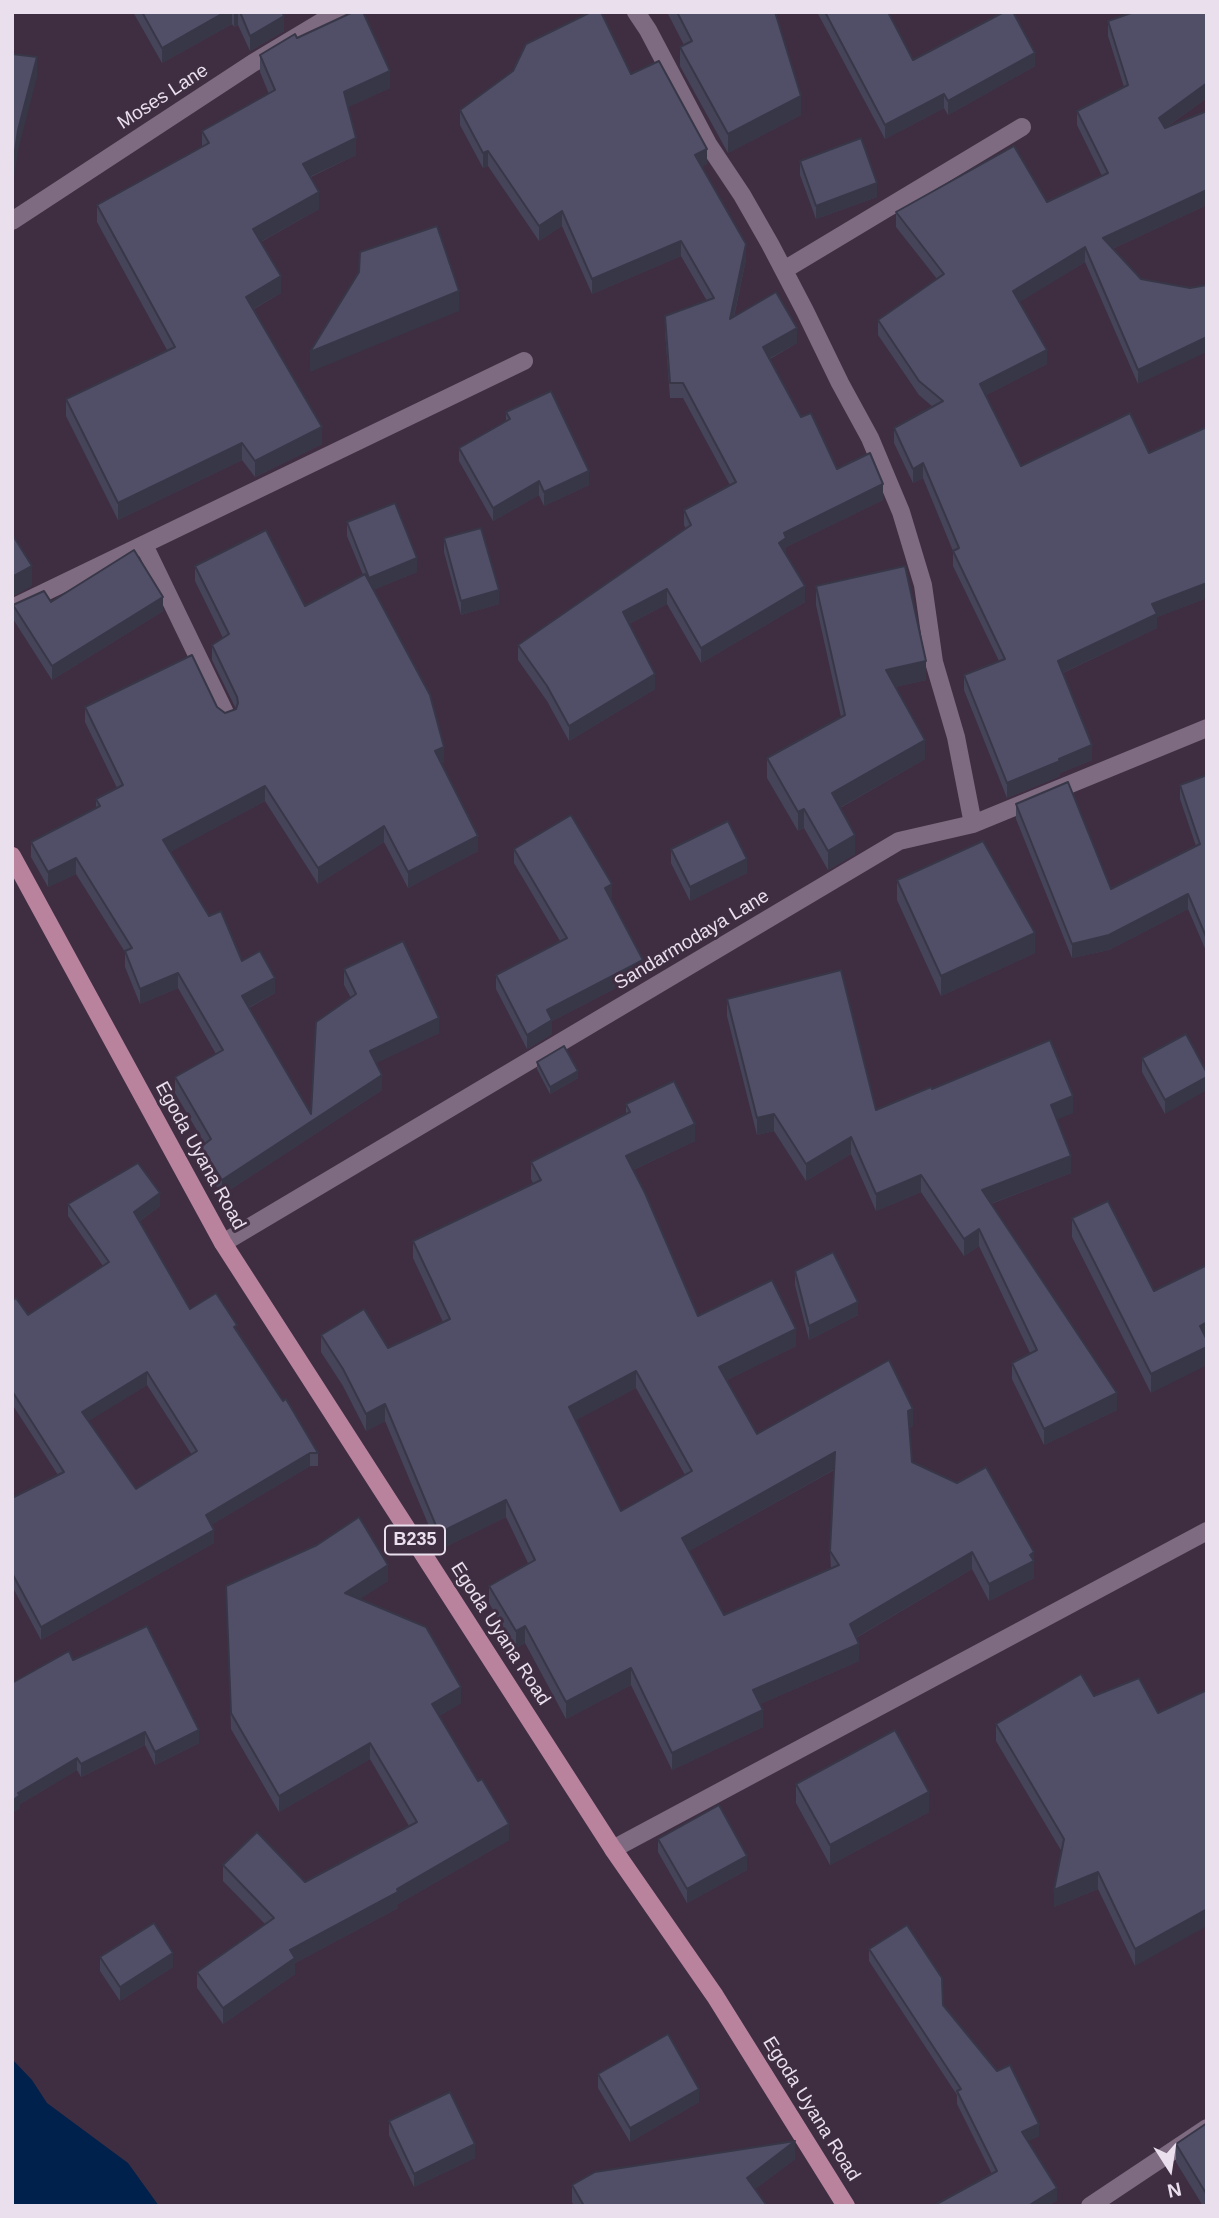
<!DOCTYPE html>
<style>
body{margin:0}
#map{position:relative;width:1219px;height:2218px;overflow:hidden;background:#3f2e42;font-family:Helvetica,sans-serif}
canvas{display:block}
.frame{position:absolute;inset:0;border:14px solid #eadfec;pointer-events:none}
.north{position:absolute;left:1135px;top:2134px;width:70px;height:70px;-webkit-text-stroke:5px #3f2e42;paint-order:stroke;rotate:168deg;font-size:19px;font-weight:700;line-height:28px;text-align:center;color:#eadfec}
.north::after{content:'';display:block;margin:auto;width:24px;height:32px;background:#eadfec;clip-path:polygon(50% 0,100% 100%,50% 72%,0 100%)}
</style>
<div id="map">
<canvas width="1219" height="2218"></canvas>
<div class="frame"></div>
<div class="north">N</div>
</div>
<script>
const context = document.querySelector('canvas').getContext('2d');
context.lineJoin = 'round';
function paint(path, color) { context.fillStyle = color; context.fill(path, 'evenodd'); }
const shape = rows => new Path2D(rows.map(r => 'M' + r).join(''));
function stroke(path, color, width, dash) { context.strokeStyle = color; context.lineWidth = width; context.lineCap = dash ? 'butt' : 'round'; context.setLineDash(dash || []); context.stroke(path); }
function write(font, color, halo, rows, align = 'center') {
  context.font = font + ' Helvetica,sans-serif'; context.lineWidth = 6; context.setLineDash([]); context.textBaseline = 'middle'; context.strokeStyle = halo; context.fillStyle = color; for (const [text, x, y, turn = 0] of rows) {
    context.save(); context.translate(x, y); context.rotate((+turn || 0) * Math.PI / 180); context.textAlign = isNaN(turn) ? turn : align; if (halo) context.strokeText(text, 0, 0); context.fillText(text, 0, 0); context.restore();
  }
}
const water = shape([
 [12,2059,32,2080,47,2103,128,2163,159,2206,12,2206]
]);
const street = shape([
 [636,12,648,30,708,144,742,195,770,244,805,311,840,383,870,438,901,512,923,585,934,662,956,737,973,824],
 [12,221,253,63,338,12],
 [784,270,1022,127],
 [144,545,227,717],
 [12,608,524,361],
 [223,1243,899,841,973,824,1207,728],
 [613,1849,1207,1531],
 [1090,2206,1207,2128]
]);
const primary = shape([
 [12,856,223,1243,613,1849,715,1996,846,2206]
]);
const wall = shape([
 [133,12,282,12,284,31,250,51,238,25,234,27,232,24,162,63],
 [667,12,775,12,801,115,728,153,680,66,680,47,684,45],
 [817,12,888,12,913,60,1035,66,948,115,944,108,885,139],
 [1108,21,1207,98,1165,128,1207,111,1207,205,1112,249,1141,279,1138,384,1085,262,1019,302,1047,364,986,395,1021,466,1149,453,1207,427,1207,598,1157,617,1157,628,1063,673,1092,760,1060,773,1060,776,1007,798,964,690,964,675,999,661,953,566,953,551,923,478,913,483,894,443,894,428,933,407,919,395,878,335,878,320,937,279,896,227,896,212,1047,202,1102,176,1077,125,1077,111,1124,87,1108,36],
 [297,38,390,88,348,107,356,155,311,177,319,209,261,242,281,293,254,309,322,444,255,477,242,460,118,520,66,416,66,399,167,350,97,222,97,205,202,147,202,131,269,94,260,72,260,55],
 [631,74,707,164,702,166,746,259,734,317,797,343,770,359,801,417,837,469,883,500,786,547,786,553,805,602,701,663,667,604,629,624,655,689,569,741,547,701,518,660,518,645,686,529,684,525,684,510,730,485,683,398,670,398,665,331,665,316,707,301,681,256,592,294,562,226,539,241,488,166,483,168,460,125,460,110],
 [800,161,877,197,816,219,800,175],
 [506,412,589,485,544,506,539,495,493,521,459,461,459,448,506,421],
 [347,522,417,572,373,590,444,762,441,763,478,851,408,888,384,842,318,884,265,801,170,852,209,916,242,961,275,993,249,1008,311,1114,351,998,344,985,344,969,439,1033,376,1063,382,1090,222,1195,201,1162,201,1147,205,1144,175,1093,175,1077,216,1054,178,988,140,1004,125,967,125,952,76,874,48,887,31,857,31,842,96,808,96,799,117,788,85,722,85,707,217,707,225,713,236,709,212,660,212,645,223,638,195,581,195,566,305,606,363,575,347,536],
 [444,538,499,604,461,615,444,552],
 [816,586,926,680,895,687,925,759,840,808,855,854,828,870,804,828,798,831,767,778,767,758,841,717,816,605],
 [51,602,163,611,52,680,13,619,13,605],
 [1207,775,1207,953,1188,909,1109,950,1072,958,1016,819,1016,804,1111,889,1196,846,1180,799,1180,785],
 [514,849,612,898,610,898,643,974,552,1021,552,1034,527,1049,496,989,496,975,560,941,514,863],
 [671,849,747,873,690,901,671,863],
 [897,880,1035,953,941,996,897,900],
 [727,999,876,1110,932,1089,1073,1113,1057,1119,1071,1173,991,1204,1117,1410,1044,1445,1012,1379,1012,1363,1030,1353,979,1246,964,1256,921,1192,876,1211,851,1154,806,1181,774,1131,757,1135,727,1016],
 [1142,1058,1207,1073,1165,1114,1142,1072],
 [537,1062,578,1078,550,1094,537,1069],
 [626,1104,695,1141,633,1170,698,1316,796,1346,727,1380,757,1434,913,1426,909,1428,912,1462,1034,1569,1034,1578,989,1601,972,1569,856,1638,859,1661,760,1704,763,1727,672,1770,631,1685,566,1719,525,1643,516,1648,489,1603,489,1586,528,1563,506,1517,439,1550,385,1421,366,1431,343,1386,321,1352,321,1335,388,1348,443,1322,413,1258,413,1241,533,1183,531,1179,531,1162,626,1114],
 [636,1388,685,1475,621,1511,576,1420],
 [834,1470,830,1551,831,1569,724,1615,689,1551],
 [68,1204,160,1206,140,1221,190,1309,237,1330,283,1401,318,1453,318,1466,310,1466,211,1525,214,1543,41,1640,12,1586,12,1498,58,1475,12,1404,12,1301,28,1315,103,1266,68,1216],
 [147,1385,192,1455,136,1489,88,1421],
 [1072,1218,1154,1291,1151,1393,1072,1237],
 [795,1271,858,1315,809,1340,795,1285],
 [388,1581,359,1599,461,1703,439,1716,509,1840,398,1904,398,1908,295,1963,295,1974,223,2024,197,1988,197,1972,265,1924,223,1881,223,1865,305,1882,409,1826,370,1759,279,1812,231,1729,226,1586],
 [73,1660,199,1743,155,1765,145,1745,81,1777,77,1770,20,1804,20,1808,12,1813],
 [1139,1678,1135,1966,1098,1889,1054,1907,1062,1852,996,1741,996,1724,1094,1696],
 [796,1784,929,1812,830,1865,796,1803],
 [658,1839,747,1870,687,1903,658,1852],
 [869,1949,943,2005,1039,2136,1028,2141,1057,2200,1048,2206,933,2206,992,2174,957,2104,957,2095,869,1961],
 [100,1957,173,1967,120,2001,100,1971],
 [598,2074,699,2102,630,2142,598,2088],
 [389,2121,475,2158,414,2187,389,2135],
 [1207,2123,1207,2206,1203,2206,1176,2162,1176,2144],
 [795,2159,755,2189,767,2206,574,2206,572,2202,572,2185]
]);
const shadedWall = shape([
 [225,12,232,12,232,24,162,63,162,48],
 [234,12,238,12,238,25,234,27],
 [284,16,284,31,250,51,250,36],
 [1035,53,1035,66,948,115,948,101],
 [37,57,37,77,18,150,12,192,12,172,18,130],
 [390,71,390,88,344,109,344,92],
 [1207,83,1207,98,1159,132,1159,118],
 [944,94,944,108,885,139,885,125],
 [801,96,801,115,728,153,728,134],
 [356,138,356,155,303,180,303,164],
 [707,149,707,164,695,170,695,155],
 [488,151,488,166,483,168,483,153],
 [877,183,877,197,816,219,816,206],
 [1207,190,1207,205,1103,253,1103,238],
 [319,192,319,209,253,246,253,229],
 [562,211,562,226,539,241,539,226],
 [681,241,681,256,592,294,592,279],
 [746,244,746,259,730,334,730,319],
 [1085,247,1085,262,1013,306,1013,291],
 [281,276,281,293,246,313,246,297],
 [459,291,459,311,310,372,310,352],
 [797,328,797,343,763,362,763,347],
 [1207,337,1207,352,1138,384,1138,370],
 [1047,350,1047,364,980,398,980,384],
 [322,427,322,444,255,477,255,461],
 [242,443,242,460,118,520,118,503],
 [923,463,923,478,913,483,913,469],
 [589,471,589,485,544,506,544,492],
 [539,481,539,495,493,521,493,508],
 [883,484,883,500,786,547,786,553,779,558,779,543,784,533],
 [417,558,417,572,369,592,369,578],
 [32,566,32,586,12,597,12,577],
 [1207,583,1207,598,1157,617,1157,628,1058,675,1058,661,1152,604],
 [805,586,805,602,701,663,701,648],
 [667,589,667,604,623,627,623,612],
 [499,590,499,604,461,615,461,601],
 [163,597,163,611,52,680,52,666],
 [926,661,926,680,886,689,886,670],
 [655,674,655,689,569,741,569,726],
 [925,740,925,759,832,812,832,793],
 [1092,745,1092,760,1060,773,1060,776,1007,798,1007,783,1059,759],
 [444,747,444,762,435,766,435,751],
 [265,786,265,801,163,856,163,840],
 [804,809,804,828,798,831,798,812],
 [384,826,384,842,318,884,318,868],
 [855,835,855,854,828,870,828,851],
 [478,836,478,851,408,888,408,872],
 [76,858,76,874,48,887,48,872],
 [747,859,747,873,690,901,690,887],
 [612,884,612,898,605,902,605,888],
 [1188,894,1188,909,1109,950,1072,958,1072,944],
 [1035,933,1035,953,941,996,941,976],
 [643,960,643,974,552,1021,552,1034,527,1049,527,1035,547,1010],
 [178,973,178,988,140,1004,140,989],
 [275,978,275,993,242,1011,242,996],
 [439,1018,439,1033,370,1066,370,1051],
 [578,1071,578,1078,550,1094,550,1087],
 [382,1075,382,1090,222,1195,222,1180],
 [1207,1077,1207,1090,1165,1114,1165,1100],
 [1073,1096,1073,1113,1051,1122,1051,1105],
 [774,1114,774,1131,757,1135,757,1118],
 [695,1124,695,1141,626,1173,626,1156],
 [851,1137,851,1154,806,1181,806,1164],
 [1071,1156,1071,1173,982,1207,982,1190],
 [921,1175,921,1192,876,1211,876,1194],
 [160,1193,160,1206,134,1225,134,1212],
 [979,1229,979,1246,964,1256,964,1239],
 [858,1302,858,1315,809,1340,809,1326],
 [1207,1322,1207,1341,1200,1326],
 [796,1329,796,1346,719,1384,719,1367],
 [1207,1347,1207,1365,1151,1393,1151,1374],
 [636,1371,636,1388,569,1424,569,1407],
 [147,1372,147,1385,82,1425,82,1412],
 [1117,1393,1117,1410,1044,1445,1044,1429],
 [385,1404,385,1421,366,1431,366,1414],
 [913,1409,913,1426,908,1428,908,1411],
 [835,1452,835,1469,682,1555,682,1538],
 [310,1453,310,1466,206,1528,206,1515],
 [506,1500,506,1517,439,1550,439,1533],
 [214,1530,214,1543,41,1640,41,1627],
 [972,1552,972,1569,850,1641,850,1624],
 [1034,1552,1034,1578,989,1601,989,1584],
 [388,1565,388,1581,345,1609,345,1593],
 [525,1626,525,1643,516,1648,516,1631],
 [859,1644,859,1661,753,1707,753,1690],
 [631,1668,631,1685,566,1719,566,1702],
 [461,1687,461,1703,432,1720,432,1704],
 [763,1710,763,1727,672,1770,672,1753],
 [199,1730,199,1743,155,1765,155,1752],
 [145,1732,145,1745,81,1777,81,1764],
 [370,1743,370,1759,279,1812,279,1796],
 [77,1758,77,1770,20,1804,20,1808,12,1813,12,1801,18,1793],
 [929,1792,929,1812,830,1865,830,1845],
 [509,1824,509,1840,398,1904,398,1908,295,1963,295,1974,223,2024,223,2008,290,1950],
 [747,1856,747,1870,687,1903,687,1889],
 [1098,1872,1098,1889,1054,1907,1054,1890],
 [1207,1909,1207,1926,1135,1966,1135,1949],
 [173,1953,173,1967,120,2001,120,1987],
 [699,2089,699,2102,630,2142,630,2128],
 [1039,2124,1039,2136,1022,2144,1022,2132],
 [795,2141,795,2159,747,2195,747,2178],
 [475,2144,475,2158,414,2187,414,2174],
 [1057,2188,1057,2200,1048,2206,1028,2206]
]);
const building = shape([
 [142,12,225,12,162,48,142,12],
 [240,12,282,12,284,16,250,36,240,12],
 [353,12,363,12,390,71,344,92,356,138,303,164,319,192,253,229,281,276,246,297,322,427,255,461,242,443,118,503,66,399,175,347,97,205,209,143,202,131,275,90,260,55,295,34,297,38,353,12],
 [591,12,601,12,631,74,659,61,707,149,695,155,746,244,730,319,776,292,797,328,763,347,801,417,811,413,837,469,870,453,883,484,784,533,786,538,779,543,805,586,701,648,667,589,623,612,655,674,569,726,547,686,518,645,691,525,684,510,736,482,683,383,670,383,665,316,714,298,681,241,592,279,562,211,539,226,488,151,483,153,460,110,513,71,526,44,591,12],
 [677,12,775,12,801,96,728,134,680,47,692,41,677,12],
 [825,12,888,12,913,60,1004,12,1013,12,1035,53,948,101,944,94,885,125,825,12],
 [1134,12,1207,12,1207,83,1159,118,1165,128,1207,111,1207,190,1103,238,1141,279,1190,288,1207,285,1207,337,1138,370,1085,247,1013,291,1047,350,980,384,1021,466,1130,413,1149,453,1207,427,1207,583,1152,604,1157,614,1058,661,1092,745,1059,759,1060,761,1007,783,964,675,1005,659,953,551,959,548,923,463,913,469,894,428,943,401,919,381,878,320,944,274,896,212,1014,146,1047,202,1108,173,1077,111,1128,85,1108,21,1134,12],
 [12,54,37,57,18,130,12,172,12,54],
 [861,138,877,183,816,206,800,161,861,138],
 [437,226,459,291,310,352,359,272,360,252,437,226],
 [551,391,589,471,544,492,539,481,493,508,459,448,510,419,506,412,551,391],
 [395,503,417,558,369,578,347,522,395,503],
 [481,528,499,590,461,601,444,538,481,528],
 [266,530,305,606,365,574,430,695,444,747,435,751,478,836,408,872,384,826,318,868,265,786,163,840,209,916,221,911,242,961,260,951,275,978,242,996,311,1114,316,1022,356,994,344,969,403,941,439,1018,370,1051,382,1075,222,1180,201,1147,211,1139,175,1077,223,1050,178,973,140,989,125,951,132,948,76,858,48,872,31,842,100,806,96,799,123,785,85,707,192,655,217,707,225,713,236,709,238,703,237,697,212,645,229,634,195,566,266,530],
 [12,534,32,566,12,577,12,534],
 [134,550,163,597,52,666,13,605,44,591,51,602,134,550],
 [905,566,926,661,886,670,925,740,832,793,855,835,828,851,804,809,798,812,767,758,845,715,816,586,905,566],
 [1207,775,1207,939,1188,894,1109,935,1072,944,1016,804,1068,782,1111,889,1200,844,1180,785,1207,775],
 [571,815,612,884,605,888,643,960,547,1010,552,1020,527,1035,496,975,567,938,514,849,571,815],
 [728,821,747,859,690,887,671,849,728,821],
 [983,841,1035,933,941,976,897,880,983,841],
 [841,970,876,1110,931,1087,932,1089,1050,1040,1073,1096,1051,1105,1071,1156,982,1190,1117,1393,1044,1429,1012,1363,1037,1350,979,1229,964,1239,921,1175,876,1194,851,1137,806,1164,774,1114,757,1118,727,999,841,970],
 [1186,1034,1207,1073,1207,1077,1165,1100,1142,1058,1186,1034],
 [564,1046,578,1071,550,1087,537,1062,564,1046],
 [674,1081,695,1124,626,1156,645,1193,698,1316,772,1280,796,1329,719,1367,757,1434,889,1360,913,1409,908,1411,912,1462,957,1483,986,1467,1034,1552,1030,1555,1034,1561,989,1584,972,1552,850,1624,859,1644,753,1690,763,1710,672,1753,631,1668,566,1702,525,1626,516,1631,489,1586,535,1560,506,1500,439,1533,385,1404,366,1414,343,1369,321,1335,364,1309,388,1348,450,1319,413,1241,541,1180,531,1162,630,1112,626,1104,674,1081],
 [636,1371,692,1471,621,1511,569,1407,636,1371],
 [835,1452,830,1551,839,1565,724,1615,682,1538,835,1452],
 [138,1163,160,1193,134,1212,190,1309,216,1293,237,1325,234,1327,283,1401,286,1399,318,1453,310,1453,206,1515,214,1530,41,1627,12,1573,12,1498,64,1472,12,1391,12,1301,16,1298,28,1315,109,1262,68,1204,138,1163],
 [147,1372,197,1451,136,1489,82,1412,147,1372],
 [1108,1201,1154,1291,1207,1265,1207,1322,1200,1326,1207,1340,1207,1347,1151,1374,1072,1218,1108,1201],
 [833,1252,858,1302,809,1326,795,1271,833,1252],
 [359,1517,388,1565,345,1593,426,1627,461,1687,432,1704,478,1781,482,1779,509,1824,397,1889,398,1892,290,1950,295,1958,223,2008,197,1972,274,1918,223,1865,257,1832,305,1882,417,1822,370,1743,279,1796,231,1713,226,1586,317,1545,359,1517],
 [147,1626,199,1730,155,1752,145,1732,81,1764,77,1758,18,1793,20,1795,12,1801,12,1683,69,1651,73,1660,147,1626],
 [1081,1674,1094,1696,1139,1678,1158,1713,1207,1690,1207,1909,1135,1949,1098,1872,1054,1890,1064,1839,996,1724,1081,1674],
 [895,1730,929,1792,830,1845,796,1784,895,1730],
 [719,1805,747,1856,687,1889,658,1839,719,1805],
 [154,1923,173,1953,120,1987,100,1957,154,1923],
 [907,1925,942,1978,943,2005,997,2071,1010,2065,1039,2124,1022,2132,1057,2188,1028,2206,933,2206,997,2171,957,2091,961,2089,869,1949,907,1925],
 [668,2034,699,2089,630,2128,598,2074,668,2034],
 [450,2092,475,2144,414,2174,389,2121,450,2092],
 [1207,2123,1207,2195,1176,2144,1207,2123],
 [795,2141,747,2178,767,2206,584,2206,572,2185,595,2172,795,2141]
]);
const shields = [
 [415,1540,60]
];
const shieldNames = [
 ["B235",415,1540]
];
const streetNames = [
 ["Moses Lane",163,97,-33],
 ["Sandarmodaya Lane",692,940,-31],
 ["Egoda Uyana Road",200,1156,61],
 ["Egoda Uyana Road",500,1634,57],
 ["Egoda Uyana Road",811,2109,58]
];
paint(water, '#00214b');
stroke(street, '#7e6b81', 18);
stroke(primary, '#b9839e', 18);
paint(wall, '#454459');
paint(shadedWall, '#383748');
paint(building, '#504f67');
stroke(building, '#383748', 2);
for (const [x, y, w] of shields) { const box = new Path2D(); box.roundRect(x - w / 2, y - 14.5, w, 29, 5); context.fillStyle = '#3f2e42'; context.fill(box); stroke(box, '#eadfec', 2); }
write('bold 18px', '#eadfec', null, shieldNames);
write('19px', '#eadfec', '#3f2e42', streetNames);
</script>
